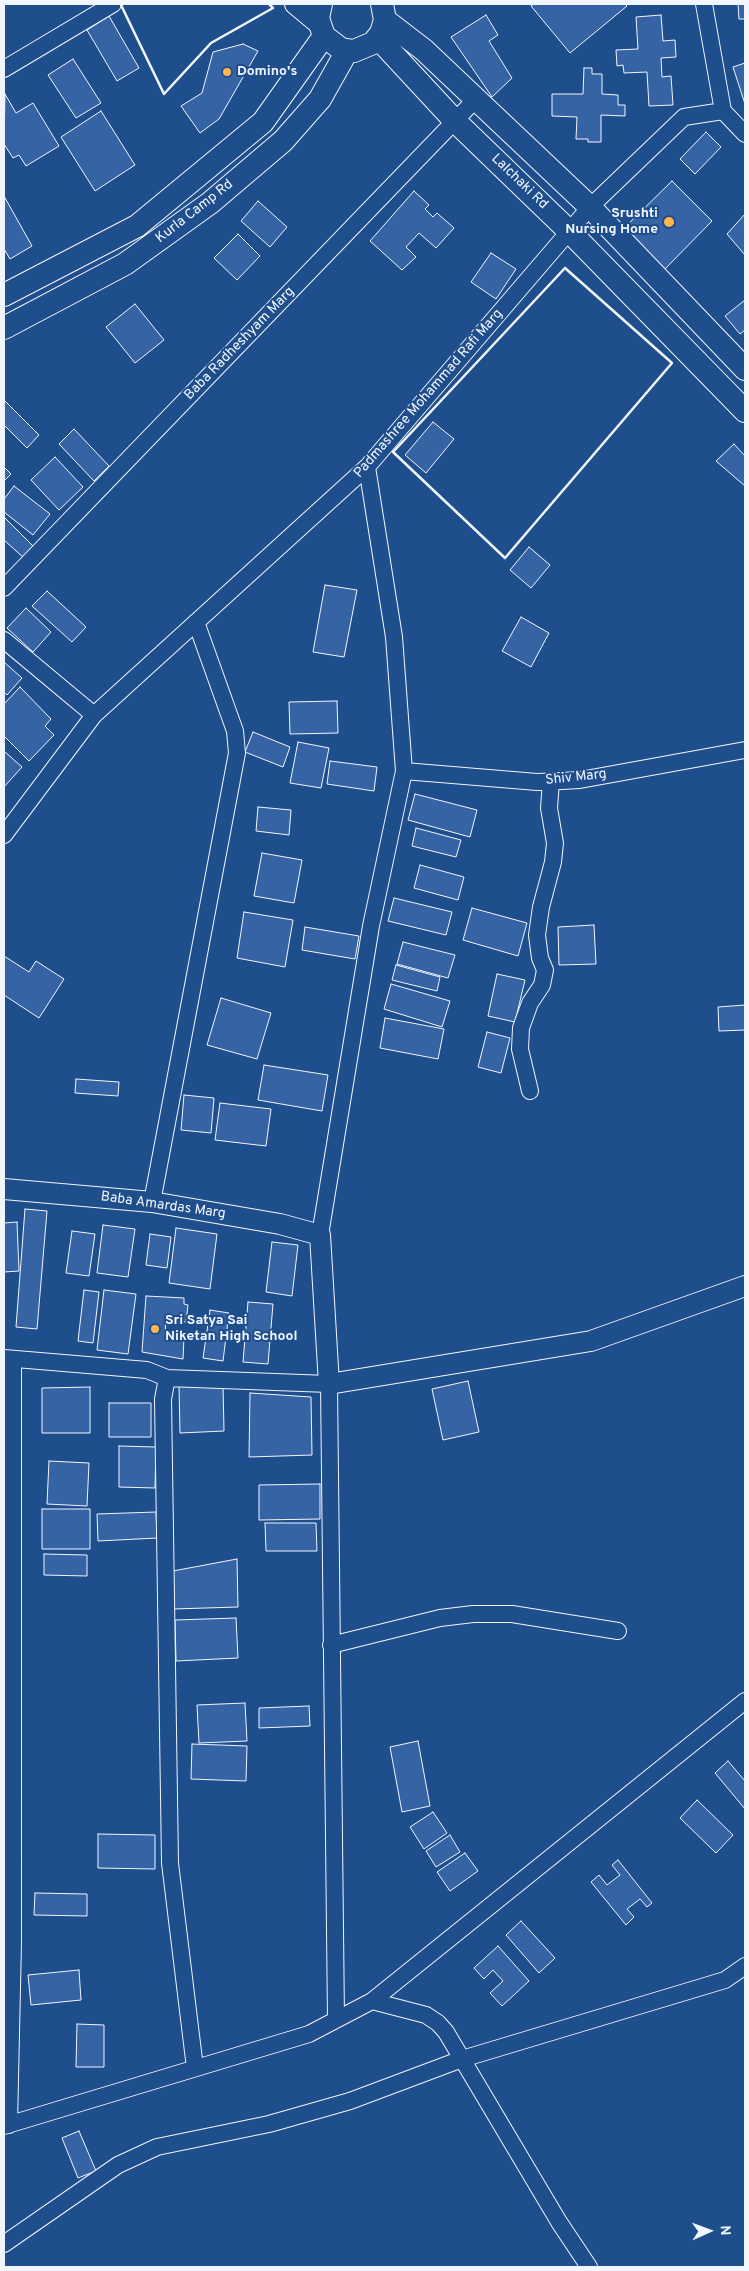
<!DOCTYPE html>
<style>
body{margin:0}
#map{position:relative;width:749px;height:2271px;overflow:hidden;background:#1f4e8c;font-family:Overpass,sans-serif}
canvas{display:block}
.frame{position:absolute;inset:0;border:5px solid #f2f6ff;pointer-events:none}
.north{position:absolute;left:684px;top:2206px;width:50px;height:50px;-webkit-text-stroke:4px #1f4e8c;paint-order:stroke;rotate:88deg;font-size:14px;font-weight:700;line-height:20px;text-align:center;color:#f2f6ff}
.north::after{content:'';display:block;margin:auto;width:18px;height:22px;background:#f2f6ff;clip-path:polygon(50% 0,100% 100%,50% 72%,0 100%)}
</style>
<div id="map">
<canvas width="749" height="2271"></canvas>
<div class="frame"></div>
<div class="north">N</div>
</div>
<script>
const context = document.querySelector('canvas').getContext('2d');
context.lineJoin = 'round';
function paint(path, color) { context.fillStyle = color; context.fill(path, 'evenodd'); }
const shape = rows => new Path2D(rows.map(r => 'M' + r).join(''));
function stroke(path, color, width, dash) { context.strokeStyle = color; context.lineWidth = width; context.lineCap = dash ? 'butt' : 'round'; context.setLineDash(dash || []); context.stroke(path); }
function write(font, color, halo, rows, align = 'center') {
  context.font = font + ' Overpass,sans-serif'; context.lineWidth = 4; context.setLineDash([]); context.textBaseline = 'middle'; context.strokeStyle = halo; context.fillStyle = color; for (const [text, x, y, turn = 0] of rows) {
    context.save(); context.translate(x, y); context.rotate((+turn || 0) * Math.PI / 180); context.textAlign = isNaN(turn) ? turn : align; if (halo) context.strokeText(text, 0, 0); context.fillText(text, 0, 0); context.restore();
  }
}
const building = shape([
 [534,4,625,4,627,6,570,53,531,6,534,4],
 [738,4,745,4,745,19,739,19,738,4],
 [486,15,498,35,489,41,512,78,492,97,451,37,486,15],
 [661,15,663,41,675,40,676,57,661,58,662,77,671,76,673,105,649,106,647,72,624,73,623,65,617,66,616,50,638,49,636,17,661,15],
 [109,16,139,68,117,81,87,30,109,16],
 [243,44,258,51,219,119,200,133,181,106,202,93,213,52,243,44],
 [73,59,101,103,76,118,48,75,73,59],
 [745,63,745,104,733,67,745,63],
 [584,68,592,68,592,74,602,74,602,94,618,95,618,105,625,105,625,116,601,115,601,142,588,142,588,139,576,139,577,117,552,116,552,94,583,94,584,68],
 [5,94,16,113,33,103,59,146,26,166,19,155,13,158,4,144,5,94],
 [101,111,135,165,95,191,61,137,101,111],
 [706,132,721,147,695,174,680,159,706,132],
 [672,181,712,221,661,273,620,232,672,181],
 [414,191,429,205,425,209,433,217,437,213,454,228,436,248,419,233,406,247,416,257,402,270,370,241,414,191],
 [4,196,32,246,10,259,4,249,4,196],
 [258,201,287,227,270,247,241,221,258,201],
 [745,214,745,255,727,234,745,214],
 [238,234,260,256,237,280,214,258,238,234],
 [491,253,516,269,496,299,471,282,491,253],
 [745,300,745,330,740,334,725,316,745,300],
 [135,304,164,340,135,363,106,327,135,304],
 [4,400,39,435,27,448,4,425,4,400],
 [433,422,454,439,426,473,405,455,433,422],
 [74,429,109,466,94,481,59,444,74,429],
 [734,444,745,456,745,486,716,461,734,444],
 [55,457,83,487,59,510,31,480,55,457],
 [4,467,11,474,4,481,4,467],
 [14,486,50,514,33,535,4,512,4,499,14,486],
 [4,517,36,549,25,559,4,540,4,517],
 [529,547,550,565,531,588,510,570,529,547],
 [325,585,357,590,344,657,313,652,325,585],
 [47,591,86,627,72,642,32,606,47,591],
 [26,608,51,632,33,652,7,628,26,608],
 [521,617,549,633,531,667,502,651,521,617],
 [4,662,22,678,7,695,4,692,4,662],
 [20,687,51,719,45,726,54,735,29,761,4,736,4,704,20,687],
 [337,701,338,733,290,734,289,702,337,701],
 [253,732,290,747,283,767,245,752,253,732],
 [298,742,329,748,321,788,290,783,298,742],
 [4,751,22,767,4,787,4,751],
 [330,761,377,767,374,791,327,784,330,761],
 [415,794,477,810,470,837,408,820,415,794],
 [258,807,291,810,289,835,256,831,258,807],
 [416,828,461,840,456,857,412,846,416,828],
 [262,853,302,860,294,903,254,896,262,853],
 [420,865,464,877,458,900,414,888,420,865],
 [394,898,452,912,446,935,388,921,394,898],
 [472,908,527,923,518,956,463,940,472,908],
 [244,912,293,920,285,967,237,958,244,912],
 [594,925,596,964,559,965,558,927,594,925],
 [305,927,359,936,355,959,302,950,305,927],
 [403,942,455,955,448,978,397,964,403,942],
 [4,956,29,972,36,961,64,979,39,1018,4,995,4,956],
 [396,965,440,977,437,991,392,980,396,965],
 [497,974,525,980,515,1022,488,1016,497,974],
 [391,984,450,1001,442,1027,384,1009,391,984],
 [221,998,271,1013,257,1059,207,1045,221,998],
 [745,1005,745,1030,719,1031,718,1007,745,1005],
 [385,1018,444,1029,438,1059,380,1048,385,1018],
 [487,1032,510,1038,501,1073,478,1067,487,1032],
 [264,1065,328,1075,322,1111,258,1100,264,1065],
 [76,1079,119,1082,118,1096,75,1093,76,1079],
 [184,1095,214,1098,211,1133,181,1130,184,1095],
 [220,1103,271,1109,266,1146,215,1140,220,1103],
 [25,1209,47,1211,37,1329,16,1327,25,1209],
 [17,1222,19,1271,4,1272,4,1223,17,1222],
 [103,1225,135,1229,128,1277,97,1273,103,1225],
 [176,1228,217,1234,210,1289,169,1283,176,1228],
 [72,1231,95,1234,89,1276,66,1273,72,1231],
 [150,1234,171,1237,167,1268,146,1265,150,1234],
 [272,1242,298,1245,292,1296,266,1292,272,1242],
 [84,1290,99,1292,93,1343,78,1341,84,1290],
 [104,1290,136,1294,128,1354,97,1350,104,1290],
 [146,1296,184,1298,184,1304,188,1305,186,1322,166,1320,165,1335,184,1337,183,1359,142,1352,146,1296],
 [248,1302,273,1304,268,1364,243,1362,248,1302],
 [210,1310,229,1313,223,1361,203,1358,210,1310],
 [468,1381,479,1432,443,1440,432,1389,468,1381],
 [223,1385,224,1431,180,1433,179,1386,223,1385],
 [90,1387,90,1433,42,1433,42,1388,90,1387],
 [250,1393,311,1397,312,1455,249,1457,250,1393],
 [109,1403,151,1403,151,1437,109,1437,109,1403],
 [119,1446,156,1447,155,1488,119,1487,119,1446],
 [49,1461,89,1463,87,1506,47,1504,49,1461],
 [320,1484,320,1519,259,1520,259,1485,320,1484],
 [42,1509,90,1509,90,1549,42,1549,42,1509],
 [156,1512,157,1538,98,1541,97,1514,156,1512],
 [265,1523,316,1523,317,1551,266,1551,265,1523],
 [44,1554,87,1555,87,1576,44,1575,44,1554],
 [237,1559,238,1607,173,1609,173,1571,237,1559],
 [236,1618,238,1658,176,1661,175,1620,236,1618],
 [245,1703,247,1741,199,1743,197,1705,245,1703],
 [309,1706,310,1726,259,1728,259,1708,309,1706],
 [418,1741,430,1806,402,1812,390,1747,418,1741],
 [192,1744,247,1746,246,1781,191,1779,192,1744],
 [728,1761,745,1781,745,1809,715,1773,728,1761],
 [697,1800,733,1835,716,1853,680,1818,697,1800],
 [433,1812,447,1833,424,1849,410,1827,433,1812],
 [98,1834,155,1835,155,1869,98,1868,98,1834],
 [450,1835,460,1852,436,1867,426,1851,450,1835],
 [465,1853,478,1871,450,1891,437,1872,465,1853],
 [618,1860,652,1903,647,1907,640,1899,627,1909,634,1917,626,1925,591,1882,599,1875,607,1885,620,1875,612,1865,618,1860],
 [35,1893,87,1894,87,1916,34,1915,35,1893],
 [521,1921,555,1958,539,1973,506,1935,521,1921],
 [498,1946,529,1981,502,2006,490,1993,503,1981,493,1970,484,1979,474,1968,498,1946],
 [79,1970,81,2000,31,2005,28,1975,79,1970],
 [77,2024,104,2025,104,2067,76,2067,77,2024],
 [79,2131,96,2171,78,2178,62,2138,79,2131]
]);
const minor = shape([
 [704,4,723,111],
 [4,69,113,4],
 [723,111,745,134],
 [4,588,476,99],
 [4,640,94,715],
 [404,771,537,782,562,781,580,780,745,750],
 [4,835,94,715,367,467,590,207,684,117,723,111],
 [530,1091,520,1049,521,1028,530,1003,542,985,545,970,540,958,537,935,541,907,553,862,555,843,549,808,551,781],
 [152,1202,237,753,235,731,196,622],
 [320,1235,371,926,404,771,394,637,367,467],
 [4,1358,147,1370,167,1378,329,1384,336,2020],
 [167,1378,163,1399,170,1863,195,2068],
 [331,1645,440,1618,473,1614,512,1614,618,1631],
 [372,2001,426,2015,438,2023,446,2032,559,2222,589,2267],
 [9,2125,13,1942,13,1359],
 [4,2126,309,2034,372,2001,745,1701],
 [4,2244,118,2165,157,2147,269,2124,350,2101,462,2059,725,1980,745,1966]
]);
const tertiary = shape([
 [295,4,319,24],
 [4,1189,152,1202,280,1224,320,1235,329,1384,591,1341,745,1286]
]);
const secondary = shape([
 [321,4,318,18,324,36,341,49,354,51,373,43,381,33,385,20,382,4],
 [385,20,424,50,590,207,745,369],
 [378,38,455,121,570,232,745,411],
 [4,295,137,226,263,122,324,36],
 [4,328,125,264,210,203,283,141,320,99,347,51]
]);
const wall = shape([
 [123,4,121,5,164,94,211,43,273,8,269,4],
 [565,268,672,363,505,558,393,452,565,268]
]);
const markers = [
 [227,72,5,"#ffb74d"],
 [669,222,6,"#ffb74d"],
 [155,1329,5,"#ffb74d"]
];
const poiNames = [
 ["Domino's",237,72],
 ["Srushti",658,214,"right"],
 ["Nursing Home",658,230,"right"],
 ["Sri Satya Sai",165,1321],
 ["Niketan High School",165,1337]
];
const streetNames = [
 ["Lalchaki Rd",519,182,44],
 ["Kurla Camp Rd",195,212,-38],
 ["Baba Radheshyam Marg",240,344,-46],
 ["Padmashree Mohammad Rafi Marg",429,394,-49],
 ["Shiv Marg",576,778,-6],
 ["Baba Amardas Marg",163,1206,8]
];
paint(building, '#3563a3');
stroke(building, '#f2f6ff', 1);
stroke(minor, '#f2f6ff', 18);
stroke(tertiary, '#f2f6ff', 22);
stroke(secondary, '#f2f6ff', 24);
stroke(minor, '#1f4e8c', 16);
stroke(tertiary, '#1f4e8c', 20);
stroke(secondary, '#1f4e8c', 22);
stroke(wall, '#f2f6ff', 2.5);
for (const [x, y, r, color] of markers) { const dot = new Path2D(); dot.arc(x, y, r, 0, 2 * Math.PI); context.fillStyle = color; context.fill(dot); stroke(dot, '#1f4e8c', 2); }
write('bold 14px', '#f2f6ff', '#1f4e8c', poiNames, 'left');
write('14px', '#f2f6ff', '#1f4e8c', streetNames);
</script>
